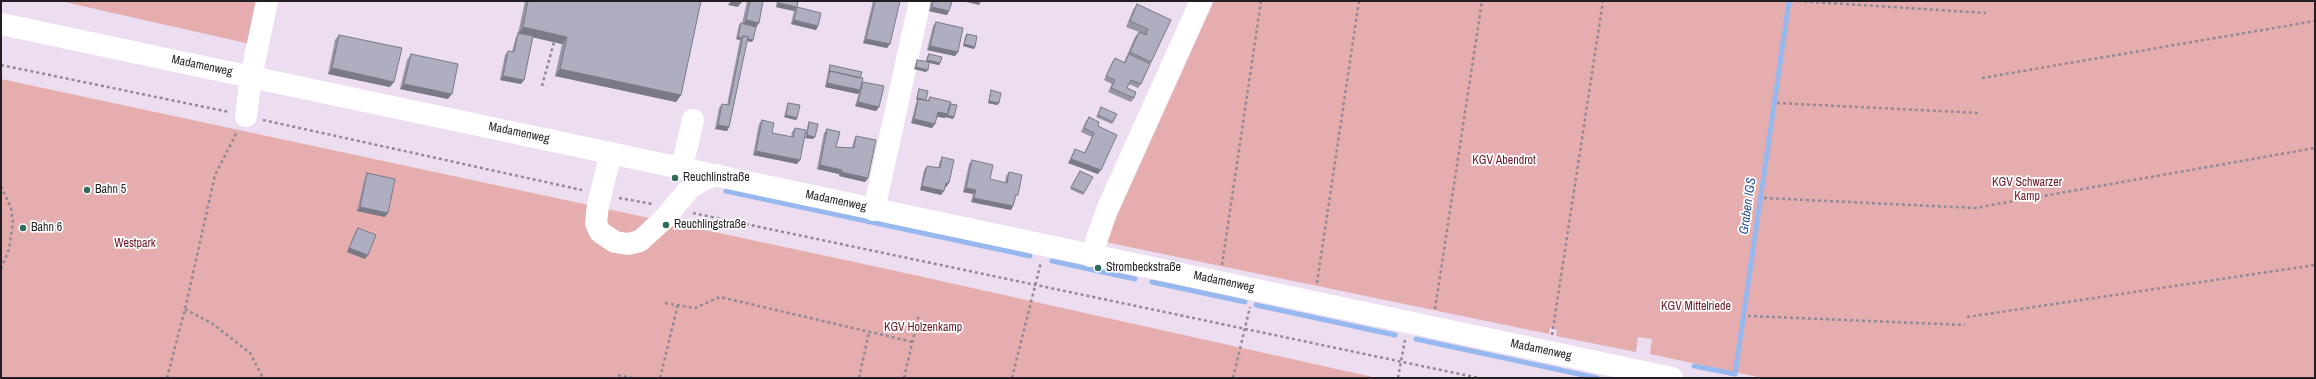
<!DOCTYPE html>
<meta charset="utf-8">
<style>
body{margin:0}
#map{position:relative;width:2316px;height:379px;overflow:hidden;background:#ecdef0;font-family:"Archivo Narrow",sans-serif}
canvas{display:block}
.frame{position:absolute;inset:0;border:2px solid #231e24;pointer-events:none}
</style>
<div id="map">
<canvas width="2316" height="379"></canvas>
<div class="frame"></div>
</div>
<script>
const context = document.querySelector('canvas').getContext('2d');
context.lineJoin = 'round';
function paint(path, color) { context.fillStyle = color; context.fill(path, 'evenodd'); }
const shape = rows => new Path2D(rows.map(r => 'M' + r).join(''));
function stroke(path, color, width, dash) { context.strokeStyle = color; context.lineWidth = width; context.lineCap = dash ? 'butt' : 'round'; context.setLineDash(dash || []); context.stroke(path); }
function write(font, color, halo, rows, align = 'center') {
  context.font = font + ' "Archivo Narrow",sans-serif'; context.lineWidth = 3.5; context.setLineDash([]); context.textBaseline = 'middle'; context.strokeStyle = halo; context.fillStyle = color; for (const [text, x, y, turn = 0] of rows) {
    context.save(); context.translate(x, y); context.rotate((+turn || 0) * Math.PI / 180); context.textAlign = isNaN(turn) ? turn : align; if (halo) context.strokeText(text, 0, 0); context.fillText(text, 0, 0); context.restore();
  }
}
const green = shape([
 [60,1,267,1,259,46],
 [1214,1,2315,1,2315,378,1762,378,1650,354,1652,339,1638,337,1636,352,1556,336,1557,330,1550,328,1549,334,1105,242],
 [1,79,887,269,1377,378,1,378]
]);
const stream = shape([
 [726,191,1030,256],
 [1052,261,1135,279],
 [1152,282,1245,302],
 [1256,305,1395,335],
 [1416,339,1597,378],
 [1694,366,1735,374,1789,1]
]);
const path = shape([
 [1798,1,1986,13],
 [1,65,229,112],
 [1982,78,2315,21],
 [542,86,554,42],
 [1777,103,1980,113],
 [263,120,582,190],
 [1,186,11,208,13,223,9,249,1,269],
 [619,198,653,204],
 [1764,198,1975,208,2315,148],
 [693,213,1479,378],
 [1222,265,1261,1],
 [1317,283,1359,1],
 [665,303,695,308,720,297,913,342],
 [185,309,213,324,250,353,263,378],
 [1435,309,1482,1],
 [1748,316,1965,325],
 [1967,317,2315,265],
 [1552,335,1603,1],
 [618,375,632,378],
 [167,378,185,309,215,175,237,132],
 [660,378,678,304],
 [859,378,869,332],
 [904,378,919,314],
 [1012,378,1041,262],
 [1233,378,1250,307],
 [1398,378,1405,340]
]);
const minor = shape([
 [1,24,1672,378],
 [246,116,251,77,267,1],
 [611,153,598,205,596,223,600,232,615,242,628,244,640,241,663,220,690,188,702,180,717,175],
 [682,167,693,120],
 [874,210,920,1],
 [1091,256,1107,210,1201,1]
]);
const wall = shape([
 [525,1,701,1,681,95,676,102,555,76,562,44,533,37,524,80,521,84,500,80,505,55,508,51,512,52,516,37,518,34],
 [747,1,763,1,759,23,756,27,753,40,752,42,747,41,729,127,727,131,715,129,719,108,722,104,727,105,740,40,736,39,739,25,741,23,742,24],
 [777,1,798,1,797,7,818,26,816,30,791,24,794,11,776,7],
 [873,1,900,1,887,48,863,43],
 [931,1,952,1,947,15,929,11],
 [1137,4,1171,20,1141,84,1138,88,1129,84,1127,88,1134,98,1131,102,1108,92,1112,84,1104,80,1112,62,1115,58,1124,62,1135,37,1139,32,1126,27,1133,10],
 [936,22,958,52,955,56,927,50,933,26],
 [967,34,974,49,963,46,965,36],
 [339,35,390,87,328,74,335,40],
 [411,54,448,99,400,89,407,60],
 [929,54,940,63,939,65,929,63,926,72,914,69,916,62,917,60,926,62,927,56],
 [830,65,860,78,862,84,863,82,879,107,876,111,855,106,859,93,858,94,825,87,829,67],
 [919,89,925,100,927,101,930,97,950,104,953,119,946,117,945,118,937,117,932,128,911,123,916,103,918,100,916,100,918,91],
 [991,90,999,103,997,105,988,103,990,93],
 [788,103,797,118,796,120,784,117,787,105],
 [1101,107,1113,122,1112,124,1096,117],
 [1089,117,1098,126,1098,174,1068,163,1075,149,1084,153,1092,137,1081,132,1086,121],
 [762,120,772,133,791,137,792,132,795,128,800,160,797,164,753,155,759,124],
 [809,122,813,139,805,138,808,124],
 [827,129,836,147,852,148,854,140,856,136,868,178,865,182,839,176,839,174,817,169,824,133],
 [942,157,949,183,946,187,945,187,941,195,920,190,924,170,927,166,938,168,940,161],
 [972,160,990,179,1005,183,1006,176,1009,172,1015,199,1011,210,971,202,973,194,963,192,969,164],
 [1080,171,1084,193,1083,195,1070,189],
 [367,173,385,217,357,211,365,177],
 [358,228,365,259,347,252,355,232]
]);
const shadedWall = shape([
 [731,1,741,3,738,7,728,5],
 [962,1,981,1,979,5],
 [778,3,797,7,794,11,776,7],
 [932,7,949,11,947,15,929,11],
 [746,20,759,23,755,29,742,26],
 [794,20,818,26,816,30,791,24],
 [523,27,567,37,562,44,518,34],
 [738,37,742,38,740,40,736,39],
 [743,38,753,40,752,42,742,40],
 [866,39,890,44,887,48,863,43],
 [964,44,975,47,974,49,963,46],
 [930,46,958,52,955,56,927,50],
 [927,60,940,63,939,65,926,62],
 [916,67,928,70,926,72,914,69],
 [332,68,394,82,390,87,328,74],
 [560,69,681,95,676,102,555,76],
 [503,76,524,80,521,84,500,80],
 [827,83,860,90,858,94,825,87],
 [404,84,452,94,448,99,400,89],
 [917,98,926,100,925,102,918,99,918,100,916,100],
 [989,101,999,103,997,105,988,103],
 [858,102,879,107,876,111,855,106],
 [938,112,948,114,954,117,953,119,946,117,945,118,935,116],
 [786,115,797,118,796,120,784,117],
 [914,119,935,124,932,128,911,123],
 [718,125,729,127,727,131,715,129],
 [807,135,815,137,813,139,805,138],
 [756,151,800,160,797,164,753,155],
 [1071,159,1101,170,1098,174,1068,163],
 [820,165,842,170,839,174,817,169],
 [841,172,868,178,865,182,839,176],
 [946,183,949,183,946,187,943,187],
 [922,186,944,191,941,195,920,190],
 [966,188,976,190,973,194,963,192],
 [974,198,1013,206,1011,210,971,202],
 [360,207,388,213,385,217,357,211],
 [349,248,368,255,365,259,347,252]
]);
const building = shape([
 [528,1,701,1,681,95,560,69,567,37,523,27,528,1],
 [731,1,742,1,741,3,731,1],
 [750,1,763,1,759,23,746,20,750,1],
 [779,1,798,1,797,7,821,13,818,26,794,20,797,7,778,3,779,1],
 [875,1,900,1,890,44,866,39,875,1],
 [933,1,952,1,949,11,932,7,933,1],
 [1137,4,1171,20,1151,62,1130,52,1139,32,1146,35,1148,29,1130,21,1137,4],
 [936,22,963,28,958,52,930,46,936,22],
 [741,23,756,27,753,40,748,39,748,37,743,36,742,38,738,37,741,23],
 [518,33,533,36,524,80,503,76,508,51,514,52,518,33],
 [967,34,977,36,975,47,964,44,967,34],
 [339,35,402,48,394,82,332,68,339,35],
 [743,36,748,37,729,127,718,125,722,104,729,105,743,36],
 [411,54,458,64,452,94,404,84,411,54],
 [929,54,942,57,940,63,927,60,929,54],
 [1129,54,1150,64,1141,84,1131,80,1127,88,1136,92,1134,98,1111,88,1115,80,1106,76,1115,58,1125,63,1129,54],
 [917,60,929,62,928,70,916,67,917,60],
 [830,65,862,72,860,78,830,71,829,73,830,65],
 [830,71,863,78,860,90,827,83,830,71],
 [863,82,884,86,879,107,858,102,863,82],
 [919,89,928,91,926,100,917,98,919,89],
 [991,90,1001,93,999,103,989,101,991,90],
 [930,97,951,102,948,114,938,112,935,124,914,119,918,99,929,101,930,97],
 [788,103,800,105,797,118,786,115,788,103],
 [950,104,957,105,954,117,947,115,950,104],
 [1101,107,1117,114,1113,122,1098,115,1101,107],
 [1089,117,1099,122,1098,126,1117,135,1101,170,1071,159,1075,149,1085,153,1094,133,1084,128,1089,117],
 [762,120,774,123,772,133,793,137,795,128,806,130,800,160,756,151,762,120],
 [809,122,818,124,815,137,807,135,809,122],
 [827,129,840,132,836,147,854,148,856,136,876,140,868,178,841,172,842,170,820,165,827,129],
 [942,157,954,160,949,183,946,183,944,191,922,186,927,166,940,168,942,157],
 [972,160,993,165,990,179,1007,183,1009,172,1022,175,1018,195,1016,195,1013,206,974,198,976,190,966,188,972,160],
 [1080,171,1093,177,1084,193,1071,187,1080,171],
 [367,173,395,179,388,213,360,207,367,173],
 [358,228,376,235,368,255,349,248,358,228]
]);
const markers = [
 [675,178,4,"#2e6d5c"],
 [87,190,4,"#2e6d5c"],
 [666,225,4,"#2e6d5c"],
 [23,228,4,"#2e6d5c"],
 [1098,268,4,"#2e6d5c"]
];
const streetNames = [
 ["Madamenweg",202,66,12],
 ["Madamenweg",519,133,12],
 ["Madamenweg",836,201,12],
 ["Madamenweg",1224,282,12],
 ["Madamenweg",1541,350,12]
];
const parkNames = [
 ["KGV Abendrot",1504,161],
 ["KGV Schwarzer",2027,183],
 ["Kamp",2027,197],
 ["Westpark",135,244],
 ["KGV Mittelriede",1696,307],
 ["KGV Holzenkamp",923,328]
];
const poiNames = [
 ["Reuchlinstraße",683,178],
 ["Bahn 5",95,190],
 ["Reuchlingstraße",674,225],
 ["Bahn 6",31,228],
 ["Strombeckstraße",1106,268]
];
const waterNames = [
 ["Graben IGS",1748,206,-82]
];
paint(green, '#e6adae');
stroke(stream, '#96b8ef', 5);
stroke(path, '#938996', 2.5, [3, 3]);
stroke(minor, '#fff', 22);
paint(wall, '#9696a6');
paint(shadedWall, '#7a7a87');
paint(building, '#afaec1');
stroke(building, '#7a7a87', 1);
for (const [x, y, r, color] of markers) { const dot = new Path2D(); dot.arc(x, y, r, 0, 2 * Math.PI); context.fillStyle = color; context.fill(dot); stroke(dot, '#fff', 1.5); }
write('12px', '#231e24', '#fff', streetNames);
write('12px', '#6d1925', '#fff', parkNames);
write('12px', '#231e24', '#fff', poiNames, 'left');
write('italic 13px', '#2a5293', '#fff', waterNames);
</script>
